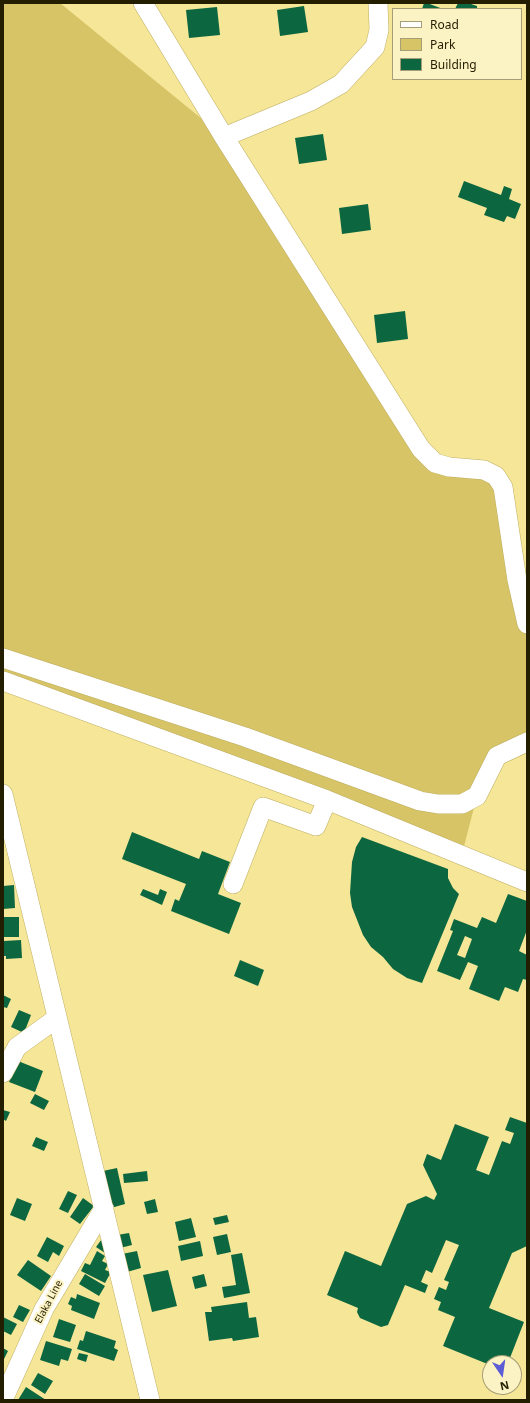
<!DOCTYPE html>
<style>
body{margin:0}
#map{position:relative;width:530px;height:1403px;overflow:hidden;background:#f6e698;font-family:"Noto Sans",sans-serif}
canvas{display:block}
.frame{position:absolute;inset:0;border:4px solid #241e00;pointer-events:none}
.legend{position:absolute;left:392px;top:8px;width:130px;height:72px;box-sizing:border-box;background:#fcf3c5;border:1px solid #a69e76;margin:0;padding:5px 7px;list-style:none;font-size:12px;color:#241e00}
.legend li{display:flex;align-items:center;gap:8px;height:20px}
.legend b{width:20px;border:1px solid #a69e76}
.north{position:absolute;left:482px;top:1355px;width:40px;height:40px;box-sizing:border-box;background:#fcf3c5;border:1px solid #a69e76;border-radius:50%;rotate:167deg;font-size:11px;font-weight:700;line-height:16px;text-align:center;color:#241e00}
.north::after{content:'';display:block;margin:auto;width:14px;height:18px;background:#5c5dd5;clip-path:polygon(50% 0,100% 100%,50% 72%,0 100%)}
</style>
<div id="map">
<canvas width="530" height="1403"></canvas>
<div class="frame"></div>
<ul class="legend">
<li><b style="height:5px;background:#fff"></b>Road</li>
<li><b style="height:11px;background:#d7c466"></b>Park</li>
<li><b style="height:11px;background:#0c6740"></b>Building</li>
</ul>
<div class="north">N</div>
</div>
<script>
const context = document.querySelector('canvas').getContext('2d');
context.lineJoin = 'round';
function paint(path, color) { context.fillStyle = color; context.fill(path, 'evenodd'); }
const shape = rows => new Path2D(rows.map(r => 'M' + r).join(''));
function stroke(path, color, width, dash) { context.strokeStyle = color; context.lineWidth = width; context.lineCap = dash ? 'butt' : 'round'; context.setLineDash(dash || []); context.stroke(path); }
function write(font, color, halo, rows, align = 'center') {
  context.font = font + ' "Noto Sans",sans-serif'; context.lineWidth = 4; context.setLineDash([]); context.textBaseline = 'middle'; context.strokeStyle = halo; context.fillStyle = color; for (const [text, x, y, turn = 0] of rows) {
    context.save(); context.translate(x, y); context.rotate((+turn || 0) * Math.PI / 180); context.textAlign = isNaN(turn) ? turn : align; if (halo) context.strokeText(text, 0, 0); context.fillText(text, 0, 0); context.restore();
  }
}
const green = shape([
 [3,3,60,3,224,137,421,449,496,476,527,624,527,742,497,756,477,796,462,854,3,681]
]);
const building = shape([
 [424,3,427,3,443,9,422,9],
 [458,3,468,3,477,6,477,9,455,9],
 [304,6,308,32,280,36,277,10],
 [217,7,220,35,189,38,186,10],
 [323,134,327,160,299,164,295,138],
 [464,181,501,195,504,186,512,189,509,199,521,204,515,219,507,216,504,222,484,215,487,208,458,197],
 [368,204,371,230,342,234,339,208],
 [405,311,408,339,377,343,374,315],
 [132,832,199,859,202,851,230,862,218,894,241,903,229,934,171,911,175,899,179,901,186,884,122,859],
 [362,837,448,869,448,878,453,888,459,894,422,983,407,978,393,969,383,957,371,947,363,935,352,907,350,893,352,862,356,847],
 [14,885,15,908,3,909,3,886],
 [143,889,158,895,160,889,167,892,162,905,140,895],
 [508,894,527,901,527,930,519,951,527,955,527,980,523,979,518,992,505,987,499,1001,469,989,478,966,468,962,460,980,437,971,453,931,450,930,454,919,477,928,482,917,496,923],
 [465,936,472,939,465,958,457,955],
 [3,917,19,917,19,937,3,937],
 [21,940,22,958,6,959,6,956,3,956,4,941],
 [240,960,264,970,258,986,234,976],
 [3,995,11,999,7,1008,3,1007],
 [19,1010,31,1015,24,1033,11,1027],
 [18,1061,43,1071,35,1092,9,1082],
 [35,1094,49,1101,44,1110,30,1103],
 [3,1110,10,1112,6,1121,3,1119],
 [510,1117,527,1123,527,1246,512,1253,489,1308,524,1322,508,1363,490,1363,490,1365,443,1346,455,1317,438,1310,441,1302,434,1299,439,1287,446,1290,449,1282,444,1280,459,1245,446,1240,432,1273,426,1270,421,1282,428,1285,425,1293,405,1285,388,1325,381,1327,360,1318,357,1312,358,1308,327,1295,345,1251,381,1266,407,1204,426,1196,434,1200,437,1194,423,1165,427,1154,441,1160,455,1124,489,1137,476,1170,489,1175,502,1141,510,1144,514,1133,505,1130],
 [36,1137,48,1142,44,1151,32,1146],
 [117,1168,125,1204,111,1208,103,1171],
 [147,1171,148,1181,124,1183,123,1174],
 [68,1191,77,1195,68,1213,59,1209],
 [17,1198,32,1204,25,1221,10,1215],
 [83,1198,94,1206,80,1224,70,1217],
 [155,1199,158,1212,147,1214,144,1202],
 [227,1215,229,1222,215,1225,213,1218],
 [191,1218,196,1237,179,1241,175,1222],
 [129,1233,132,1245,120,1248,117,1235],
 [227,1234,231,1252,217,1255,213,1237],
 [104,1236,105,1253,96,1247],
 [47,1237,64,1246,59,1256,53,1252,48,1262,37,1256],
 [200,1241,203,1256,181,1261,178,1246],
 [97,1251,105,1256,102,1261,108,1264,105,1270,111,1272,105,1283,81,1271,85,1263,90,1265],
 [137,1251,141,1268,127,1272,122,1254],
 [242,1253,250,1293,224,1298,222,1287,236,1285,231,1255],
 [28,1260,51,1276,41,1291,17,1275],
 [168,1270,177,1306,152,1312,143,1275],
 [85,1274,105,1286,99,1296,79,1284],
 [204,1274,207,1286,195,1289,192,1277],
 [77,1294,100,1303,94,1319,71,1310,72,1306,68,1304,71,1297,76,1299],
 [247,1302,249,1318,256,1317,259,1337,233,1341,232,1338,209,1341,205,1312,212,1312,211,1307],
 [19,1305,30,1310,23,1322,13,1317],
 [3,1317,17,1324,11,1335,3,1331],
 [59,1319,76,1325,70,1342,53,1337],
 [86,1331,116,1341,114,1348,118,1350,114,1361,77,1349,80,1340,83,1341],
 [46,1341,72,1349,68,1361,61,1359,59,1366,40,1360],
 [3,1348,8,1351,3,1361],
 [79,1353,88,1355,86,1362,77,1359],
 [38,1373,53,1381,45,1394,31,1385],
 [26,1387,46,1400,18,1400]
]);
const minor = shape([
 [143,3,224,137,421,449,435,463,449,467,484,470,496,476,503,487,517,580,527,624],
 [224,137,311,101,341,84,375,47,379,30,378,3],
 [3,658,245,737,420,801,438,804,462,804,477,796,497,756,527,742],
 [3,681,327,800,527,882],
 [3,794,150,1400],
 [233,884,263,807,316,826,327,800],
 [3,1073,17,1047,57,1018],
 [3,1400,44,1309,104,1208]
]);
const streetNames = [
 ["Elaka Line",49,1302,-62]
];
paint(green, '#d7c466');
paint(building, '#0c6740');
stroke(minor, '#bdad60', 20);
stroke(minor, '#fff', 19);
write('10px', '#241e00', '#fcf3c5', streetNames);
</script>
